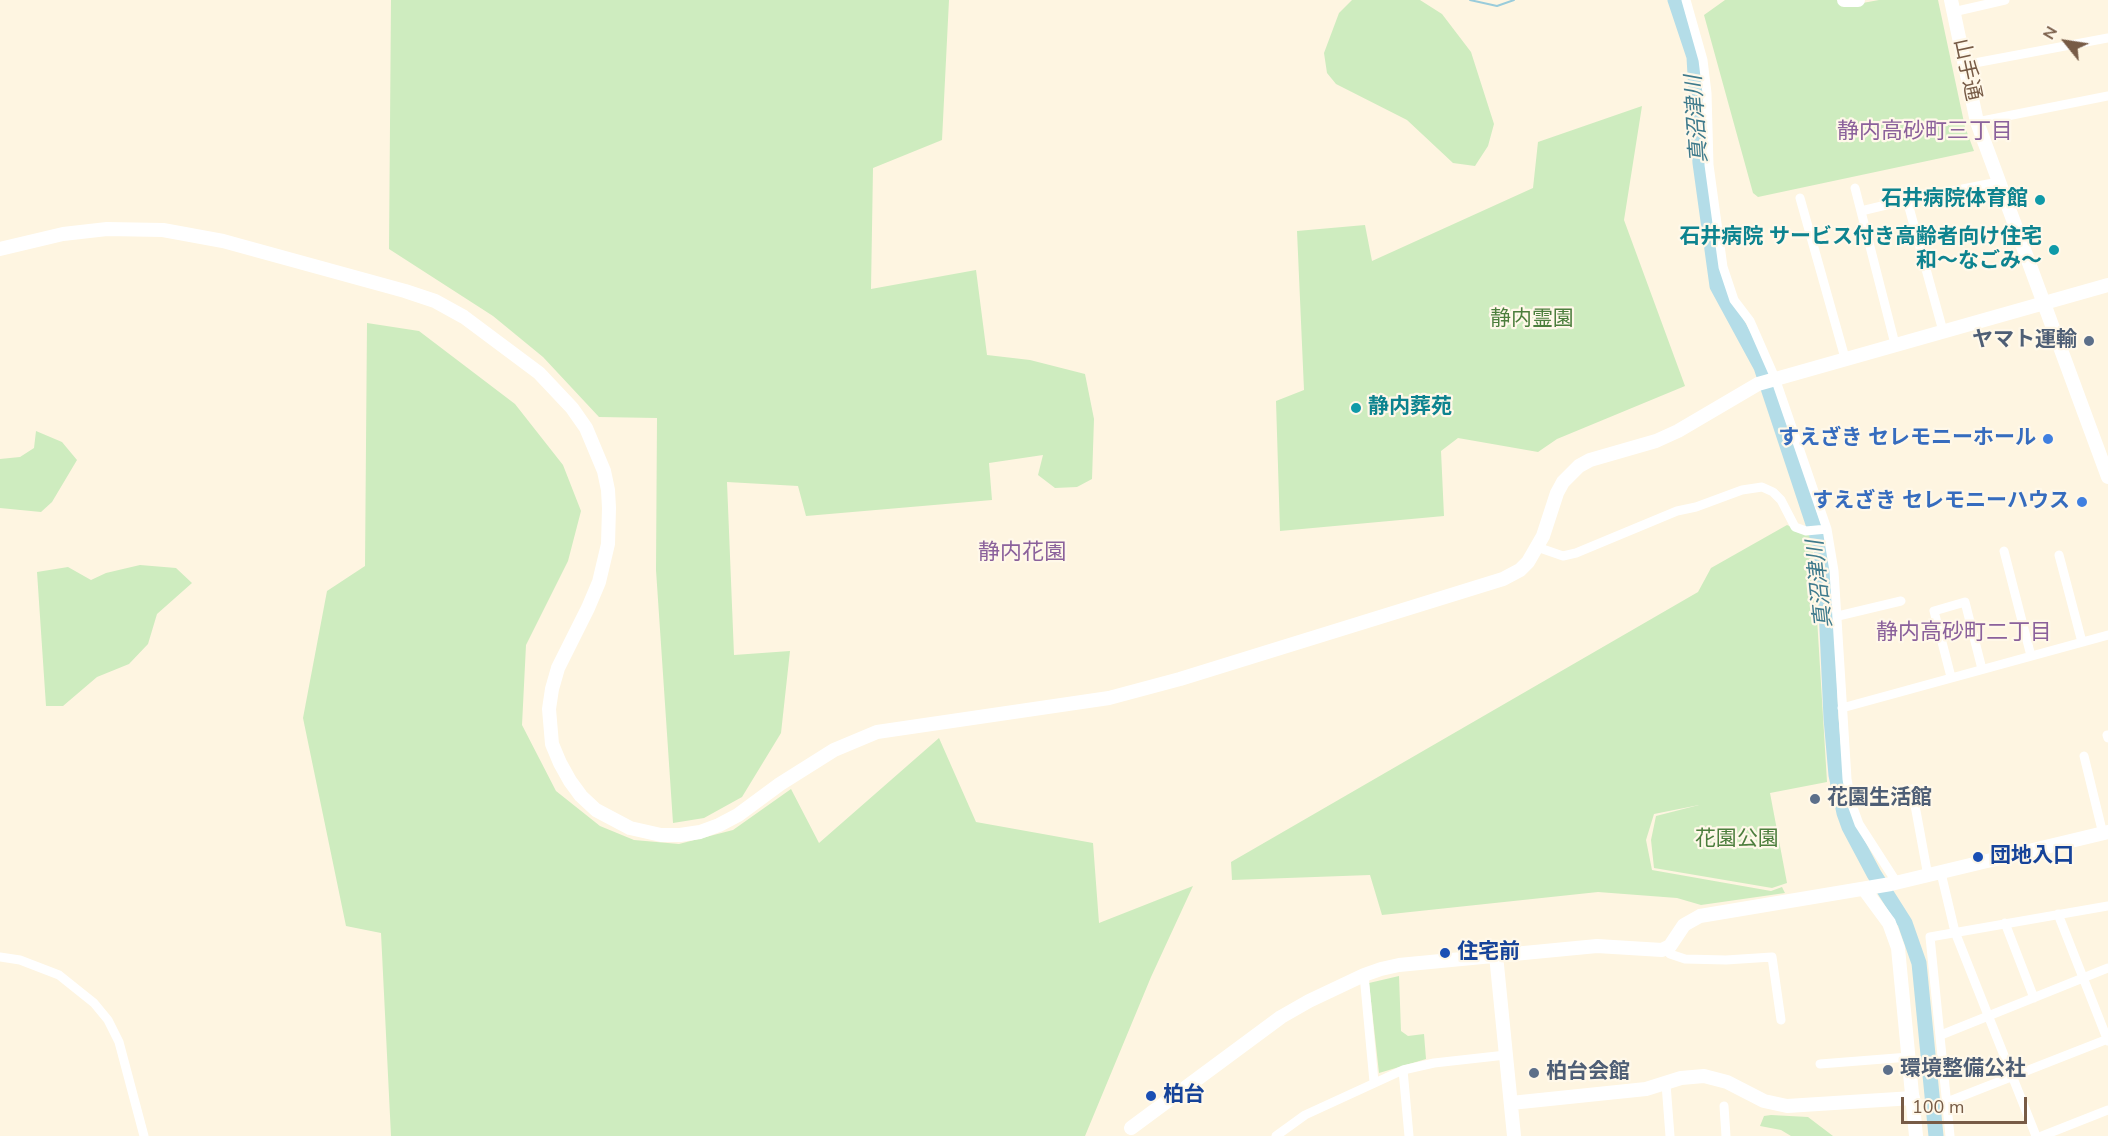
<!DOCTYPE html>
<meta charset="utf-8">
<style>
body{margin:0}
#map{position:relative;width:2108px;height:1136px;overflow:hidden;background:#fef5e1;font-family:"Nunito Sans",sans-serif}
canvas{display:block}
.north{position:absolute;left:2036px;top:12px;width:60px;height:60px;-webkit-text-stroke:4px #fff8e9;paint-order:stroke;rotate:300deg;font-size:16px;font-weight:700;line-height:24px;text-align:center;color:#775b46}
.north::after{content:'';display:block;margin:auto;width:21px;height:27px;background:#775b46;clip-path:polygon(50% 0,100% 100%,50% 72%,0 100%)}
.scale{position:absolute;left:1901px;top:1097px;width:126px;height:27px;box-sizing:border-box;border:3px solid #775b46;border-top:0;padding-left:8px;font-size:18px;line-height:21px;white-space:nowrap;color:#775b46;-webkit-text-stroke:4px #fff8e9;paint-order:stroke}
</style>
<div id="map">
<canvas width="2108" height="1136"></canvas>
<div class="north">N</div>
<div class="scale">100 m</div>
</div>
<script>
const context = document.querySelector('canvas').getContext('2d');
context.lineJoin = 'round';
function paint(path, color) { context.fillStyle = color; context.fill(path, 'evenodd'); }
const shape = rows => new Path2D(rows.map(r => 'M' + r).join(''));
function stroke(path, color, width, dash) { context.strokeStyle = color; context.lineWidth = width; context.lineCap = dash ? 'butt' : 'round'; context.setLineDash(dash || []); context.stroke(path); }
function write(font, color, halo, rows, align = 'center') {
  context.font = font + ' "Nunito Sans","Noto Sans JP",sans-serif'; context.lineWidth = 4.5; context.setLineDash([]); context.textBaseline = 'middle'; context.strokeStyle = halo; context.fillStyle = color; for (const [text, x, y, turn = 0] of rows) {
    context.save(); context.translate(x, y); context.rotate((+turn || 0) * Math.PI / 180); context.textAlign = isNaN(turn) ? turn : align; if (halo) context.strokeText(text, 0, 0); context.fillText(text, 0, 0); context.restore();
  }
}
const green = shape([
 [391,0,949,0,942,140,873,168,871,289,976,270,987,355,1030,360,1085,374,1094,419,1092,479,1077,487,1055,488,1038,475,1043,455,989,463,992,500,806,516,798,486,727,482,734,655,790,651,781,733,742,797,704,818,673,823,656,570,657,418,599,417,543,357,493,316,389,249],
 [1352,0,1420,0,1442,14,1471,52,1494,124,1488,146,1475,166,1453,163,1407,120,1336,84,1327,73,1324,53,1339,13],
 [1725,0,1837,0,1846,6,1879,0,1938,0,1965,127,1974,151,1758,197,1753,193,1704,15],
 [1642,106,1624,220,1685,386,1557,439,1538,452,1458,438,1441,451,1444,516,1280,531,1276,401,1304,390,1297,231,1365,225,1372,261,1533,188,1538,142],
 [367,323,419,331,515,404,563,465,581,511,568,561,526,645,522,725,556,791,600,826,634,840,679,844,733,830,791,789,819,843,939,738,976,822,1093,843,1099,923,1193,886,1151,977,1085,1136,391,1136,381,933,346,926,303,718,327,591,365,566],
 [36,431,62,442,77,460,52,502,41,512,0,508,0,459,20,457,34,448],
 [1787,525,1812,536,1827,782,1770,793,1787,883,1772,888,1654,868,1651,840,1656,816,1699,805,1654,814,1646,840,1652,870,1771,891,1782,887,1785,893,1701,905,1677,898,1598,892,1382,915,1370,875,1232,880,1231,862,1698,592,1711,568],
 [140,565,176,568,192,583,157,614,148,644,129,664,97,677,63,706,46,706,37,572,68,567,91,580,106,573],
 [1399,976,1401,1031,1408,1036,1424,1034,1426,1059,1379,1073,1369,983],
 [1771,1115,1808,1117,1833,1136,1791,1136,1781,1130,1760,1126,1764,1116]
]);
const stream = shape([
 [1470,0,1497,6,1514,0]
]);
const river = shape([
 [1675,0,1694,57,1700,163,1717,286,1761,367,1821,548,1826,607,1831,718,1836,775,1844,813,1849,827,1874,874,1905,923,1919,963,1936,1136]
]);
const street = shape([
 [1686,0,1703,60,1707,93,1709,165,1723,267,1734,300,1750,321,1775,378,1827,529,1834,571,1847,779,1851,802,1859,824,1897,883],
 [1953,12,2005,0],
 [1964,65,2108,38],
 [1977,122,2108,96],
 [1855,188,1895,344],
 [1800,198,1845,358],
 [1907,200,1998,182],
 [1861,211,1907,200,1943,331],
 [1537,547,1563,556,1576,553,1677,511,1696,507,1742,490,1762,487,1773,492,1781,500,1795,527,1806,531,1827,529],
 [2004,551,2031,656],
 [2059,555,2082,642],
 [1838,616,1901,601],
 [1951,677,1934,611,1965,602,1982,669],
 [1842,708,2108,635],
 [2107,735,2108,738],
 [2084,756,2103,834],
 [1912,789,1928,876],
 [1941,873,1955,932,2036,1136],
 [2058,914,2108,1041],
 [2005,923,2034,998],
 [1670,946,1670,954,1685,959,1726,960,1772,957,1781,1020],
 [0,957,20,960,59,975,94,1003,108,1020,119,1042,144,1136],
 [1364,975,1374,1082],
 [1941,1035,2108,968],
 [1820,1064,1909,1057],
 [1403,1070,1409,1136],
 [1666,1084,1670,1136],
 [1947,1102,2108,1039],
 [1724,1106,1726,1136],
 [1276,1136,1305,1115,1403,1070,1434,1063,1506,1055],
 [1950,1136,1930,937,2108,906],
 [2042,1136,2108,1110]
]);
const secondary = shape([
 [1844,0,1858,0],
 [1951,0,1977,122,2108,477],
 [0,249,63,234,107,229,163,230,223,241,405,291,435,301,464,317,539,373,572,408,586,428,604,471,608,490,609,508,608,544,599,582,588,608,558,668,552,689,549,709,552,744,560,763,570,781,581,796,596,810,630,828,661,835,680,835,700,832,719,825,738,815,780,784,834,750,877,732,1109,698,1180,679,1503,579,1520,570,1528,562,1543,536,1557,493,1563,482,1579,466,1590,460,1656,441,1678,431,1758,384,2108,285],
 [1864,889,1889,923,1898,948,1916,1136],
 [1496,955,1514,1136],
 [1511,1103,1646,1089,1681,1078,1704,1076,1727,1082,1764,1101,1787,1106,1913,1098],
 [1131,1128,1281,1017,1309,1001,1364,975,1381,969,1399,965,1597,946,1662,950,1670,946,1684,925,1700,916,1891,884,2108,832]
]);
const markers = [
 [2040,200,6,"#0f9aa8"],
 [2054,250,6,"#0f9aa8"],
 [2089,341,6,"#5c6f8a"],
 [1356,408,6,"#0f9aa8"],
 [2048,439,6,"#3f7fe0"],
 [2082,502,6,"#3f7fe0"],
 [1815,799,6,"#5c6f8a"],
 [1978,857,6,"#1a4fb4"],
 [1445,953,6,"#1a4fb4"],
 [1888,1070,6,"#5c6f8a"],
 [1534,1073,6,"#5c6f8a"],
 [1151,1096,6,"#1a4fb4"]
];
const streetNames = [
 ["山手通",1966,70,78]
];
const cultureNames = [
 ["石井病院体育館",2028,200],
 ["石井病院 サービス付き高齢者向け住宅",2042,238],
 ["和～なごみ～",2042,262],
 ["静内葬苑",1368,408,"left"]
];
const parkNames = [
 ["静内霊園",1532,320],
 ["花園公園",1737,840]
];
const serviceNames = [
 ["ヤマト運輸",2077,341,"right"],
 ["花園生活館",1827,799],
 ["環境整備公社",1900,1070],
 ["柏台会館",1546,1073]
];
const shopNames = [
 ["すえざき セレモニーホール",2036,439],
 ["すえざき セレモニーハウス",2070,502]
];
const transitNames = [
 ["団地入口",1990,857],
 ["住宅前",1457,953],
 ["柏台",1163,1096]
];
const waterNames = [
 ["真沼津川",1698,119,-94],
 ["真沼津川",1821,584,-96]
];
const neighbourhoodNames = [
 ["静内高砂町三丁目",1925,133],
 ["静内花園",1022,554],
 ["静内高砂町二丁目",1964,634]
];
paint(green, '#ceecbf');
stroke(stream, '#9accdb', 2);
stroke(river, '#b4dde8', 15);
stroke(street, '#fff', 9);
stroke(secondary, '#fff', 14);
for (const [x, y, r, color] of markers) { const dot = new Path2D(); dot.arc(x, y, r, 0, 2 * Math.PI); context.fillStyle = color; context.fill(dot); stroke(dot, '#fff8e9', 2); }
write('21px', '#775b46', '#fff8e9', streetNames);
write('bold 21px', '#0d838f', '#fff8e9', cultureNames, 'right');
write('21px', '#4c7e3d', '#fff8e9', parkNames);
write('bold 21px', '#4e5e75', '#fff8e9', serviceNames, 'left');
write('bold 21px', '#366cbe', '#fff8e9', shopNames, 'right');
write('bold 21px', '#164399', '#fff8e9', transitNames, 'left');
write('italic 22px', '#3e7a8c', '#fff8e9', waterNames);
write('22px', '#8b619b', '#fff8e9', neighbourhoodNames);
</script>
